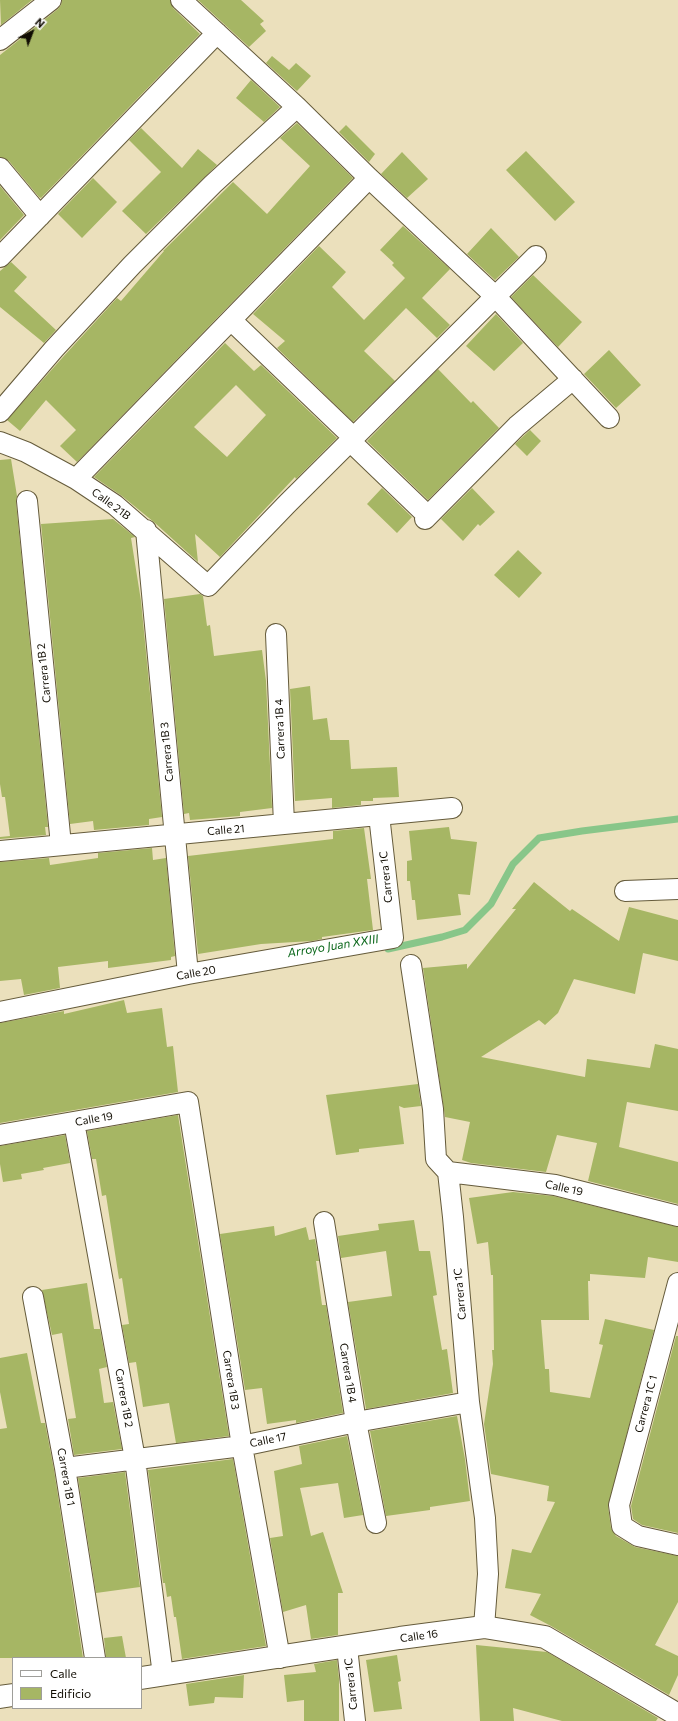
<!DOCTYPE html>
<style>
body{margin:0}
#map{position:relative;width:678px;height:1721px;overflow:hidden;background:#ebe0bc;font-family:Commissioner,sans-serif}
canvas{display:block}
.legend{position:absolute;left:12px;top:1657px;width:130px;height:52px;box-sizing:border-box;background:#fff;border:1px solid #9f9e9a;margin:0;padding:5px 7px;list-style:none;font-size:12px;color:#100c02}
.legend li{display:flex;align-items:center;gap:8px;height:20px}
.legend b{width:20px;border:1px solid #9f9e9a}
.north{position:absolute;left:12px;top:12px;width:40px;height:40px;-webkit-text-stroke:3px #fff;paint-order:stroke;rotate:42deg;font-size:11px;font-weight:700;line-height:16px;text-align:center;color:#100c02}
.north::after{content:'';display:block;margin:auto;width:14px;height:18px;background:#100c02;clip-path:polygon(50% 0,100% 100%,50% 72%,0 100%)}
</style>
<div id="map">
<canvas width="678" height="1721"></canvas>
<ul class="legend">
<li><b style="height:5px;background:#fff"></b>Calle</li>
<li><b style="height:11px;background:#a6b664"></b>Edificio</li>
</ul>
<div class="north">N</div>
</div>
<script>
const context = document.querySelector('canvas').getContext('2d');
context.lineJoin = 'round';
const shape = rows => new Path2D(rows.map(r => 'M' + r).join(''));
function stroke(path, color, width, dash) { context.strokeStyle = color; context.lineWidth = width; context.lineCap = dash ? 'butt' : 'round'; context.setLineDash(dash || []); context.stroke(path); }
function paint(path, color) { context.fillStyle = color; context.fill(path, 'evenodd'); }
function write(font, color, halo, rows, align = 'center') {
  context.font = font + ' Commissioner,sans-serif'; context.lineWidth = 3; context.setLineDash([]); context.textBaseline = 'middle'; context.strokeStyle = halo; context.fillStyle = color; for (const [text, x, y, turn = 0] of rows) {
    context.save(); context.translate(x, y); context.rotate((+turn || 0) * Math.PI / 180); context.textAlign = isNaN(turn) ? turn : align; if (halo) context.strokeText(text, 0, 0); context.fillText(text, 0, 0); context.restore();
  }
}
const stream = shape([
 [388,949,442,937,465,930,491,904,513,864,539,838,582,831,678,819]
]);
const building = shape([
 [0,0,32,0,1,25],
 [62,0,170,0,173,8,200,34,41,198,39,197,9,161,0,157,0,55,58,9,61,5],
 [198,0,241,0,264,21,260,24,266,31,249,47],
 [272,56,289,70,296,63,311,76,297,91,266,63],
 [251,80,280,107,264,122,236,98],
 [297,123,353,178,77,462,60,446,76,430,46,400,20,431,7,420,63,357,117,298,121,301,164,251,163,251,233,182,267,214,310,166,280,138],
 [346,125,375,154,369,162,339,132],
 [141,128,182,168,198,149,217,165,146,234,122,211,161,172,129,140],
 [526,151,575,202,555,221,506,170],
 [402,152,428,179,407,198,381,174],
 [93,178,117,202,82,238,58,214],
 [0,186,24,215,0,240],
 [403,226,450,269,422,298,450,325,437,338,406,308,364,351,395,381,353,422,277,348,285,341,253,314,319,246,346,272,332,287,364,320,405,278,392,265,394,263,380,250],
 [491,228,519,257,495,280,467,254],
 [11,262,27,277,14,291,56,330,44,343,0,307,0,271],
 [533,275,582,322,558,347,511,297],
 [496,314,523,343,494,371,466,346],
 [225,343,254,371,261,365,337,438,296,479,295,477,220,557,195,534,198,562,155,523,122,496,94,477],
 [236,385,266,415,227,457,194,427],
 [609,350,641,385,616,408,584,374],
 [438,369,471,403,473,401,499,428,428,500,367,441],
 [530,430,541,441,527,456,515,444],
 [11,459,17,496,16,502,48,827,45,827,46,835,0,839,0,837,10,836,5,797,2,797,0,784,0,460],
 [382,488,412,517,397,533,367,504],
 [472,488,495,512,480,526,478,524,463,541,441,519],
 [113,519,135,537,131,538,141,601,162,817,149,819,149,825,94,830,93,821,70,824,41,524],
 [518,550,542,573,519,598,494,575],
 [200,594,203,596,207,626,210,625,214,656,262,650,266,681,272,808,240,812,240,816,190,820,189,813,184,814,164,599],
 [310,686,313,720,327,718,330,740,349,740,351,769,397,767,399,797,373,798,373,801,361,801,361,805,332,808,332,798,295,801,290,689],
 [449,827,451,839,477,842,470,895,458,894,461,915,417,920,415,900,412,900,410,881,407,881,407,861,412,860,409,831],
 [364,828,371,879,367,879,373,930,322,937,322,939,312,941,261,944,198,954,188,856,333,839,333,831],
 [152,848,153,860,166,858,175,956,171,957,171,960,108,968,108,961,58,967,60,988,24,995,21,979,0,981,0,862,49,858,50,865,98,858,98,853],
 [534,882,570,911,572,909,619,941,629,907,678,920,678,961,643,953,635,994,574,979,558,1013,545,1025,539,1020,481,1057,585,1077,587,1059,650,1068,655,1044,678,1049,678,1111,627,1102,619,1147,678,1162,678,1204,588,1181,597,1143,557,1135,546,1172,471,1163,462,1160,470,1122,445,1117,423,968,467,964,467,969,516,909,512,909],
 [124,1000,127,1013,162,1008,167,1047,173,1046,178,1092,0,1123,0,1023,64,1011,64,1014],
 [418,1084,421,1106,404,1108,399,1106,404,1144,359,1149,359,1152,336,1155,326,1095],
 [178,1115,229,1436,176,1443,169,1403,143,1407,136,1362,129,1363,122,1325,129,1324,122,1278,119,1279,106,1195,102,1196,96,1159,92,1159,87,1131],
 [65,1135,70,1163,43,1168,44,1170,21,1174,22,1179,3,1182,0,1164,0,1146],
 [513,1192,553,1196,678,1227,678,1262,648,1257,645,1278,590,1274,590,1281,588,1281,589,1320,541,1320,545,1369,549,1369,550,1392,590,1398,603,1345,599,1344,605,1319,654,1330,608,1506,611,1528,616,1536,635,1547,678,1556,678,1602,655,1645,678,1656,678,1675,669,1695,551,1626,530,1615,541,1594,505,1588,512,1549,531,1553,555,1502,547,1501,549,1486,491,1474,484,1424,493,1364,492,1350,494,1350,493,1275,491,1275,488,1242,477,1244,469,1198],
 [414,1220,419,1251,430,1251,437,1295,433,1296,442,1350,447,1349,453,1393,366,1409,348,1302,392,1296,386,1251,341,1258,338,1236,379,1230,378,1224],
 [274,1226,275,1236,306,1227,309,1240,315,1239,319,1261,316,1261,322,1305,326,1305,343,1413,296,1423,296,1420,267,1424,262,1388,245,1390,220,1234],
 [87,1283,94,1329,100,1329,107,1367,99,1369,104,1403,113,1402,122,1449,74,1455,68,1419,76,1418,62,1333,52,1335,42,1290],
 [676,1336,678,1336,678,1533,642,1525,633,1519,631,1506],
 [27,1353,41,1423,45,1423,54,1470,83,1658,0,1658,0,1429,7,1428,0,1392,0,1358],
 [457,1416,465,1459,470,1501,430,1507,430,1510,386,1516,370,1431],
 [347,1436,363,1515,344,1518,338,1483,300,1488,311,1536,323,1532,343,1593,338,1593,338,1635,311,1639,306,1605,283,1612,270,1538,283,1536,274,1471,302,1464,299,1446],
 [233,1459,266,1646,182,1659,176,1617,174,1617,171,1596,167,1597,165,1583,163,1583,148,1470],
 [125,1472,140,1587,96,1593,78,1478],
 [122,1636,126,1658,106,1658,104,1638],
 [476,1645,547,1652,658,1718,656,1721,562,1721,513,1708,514,1721,480,1721],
 [397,1655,401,1681,398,1682,402,1709,374,1712,366,1660],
 [337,1660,339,1679,339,1721,304,1721,304,1700,287,1702,284,1675,316,1672,314,1664],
 [244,1675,243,1698,215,1697,214,1703,189,1706,186,1684]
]);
const street = shape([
 [181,0,297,107,369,178,495,296,609,418],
 [0,40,51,0],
 [0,168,40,216],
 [0,257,217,33],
 [231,320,354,438],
 [0,412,54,349,132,265,213,184,297,107],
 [350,441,428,516],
 [0,442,26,452,76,479,115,505,208,586,287,504,536,256],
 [76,479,369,178],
 [27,501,61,845],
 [425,519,517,426,573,379],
 [146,530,188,974],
 [276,634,284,824],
 [0,851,452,808],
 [625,891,678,889],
 [411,965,433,1109,436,1159,448,1172,453,1217,469,1402,485,1518,488,1574,484,1627],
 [0,1012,188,974,393,938,379,815],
 [74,1122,135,1459,163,1675],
 [0,1135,188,1102,242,1446,280,1658],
 [448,1172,555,1185,678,1216],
 [324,1222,356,1422,376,1523],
 [678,1283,619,1505,622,1526,638,1536,678,1545],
 [33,1297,65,1468,95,1658],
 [65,1468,242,1446,356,1422,469,1402],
 [347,1647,355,1721]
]);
const secondary = shape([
 [141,1678,400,1638,484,1627,545,1637,678,1715],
 [0,1697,13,1695]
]);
const streetNames = [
 ["Calle 21B",111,504,36],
 ["Carrera 1B 2",44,673,-96],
 ["Carrera 1B 4",280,729,-92],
 ["Carrera 1B 3",167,752,-95],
 ["Calle 21",226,830,-5],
 ["Carrera 1C",386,877,-96],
 ["Calle 20",196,973,-10],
 ["Calle 19",94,1119,-10],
 ["Calle 19",564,1188,12],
 ["Carrera 1C",460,1294,-95],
 ["Carrera 1B 4",348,1373,81],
 ["Carrera 1B 3",231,1380,81],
 ["Carrera 1B 2",124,1398,80],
 ["Carrera 1C 1",646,1404,-75],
 ["Calle 17",268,1440,-11],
 ["Carrera 1B 1",66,1477,80],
 ["Calle 16",419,1636,-8],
 ["Carrera 1C",351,1684,-96]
];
const waterNames = [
 ["Arroyo Juan XXIII",333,946,-9]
];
stroke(stream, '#88c689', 7);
paint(building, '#a6b664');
stroke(street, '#655b3b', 22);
stroke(secondary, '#655b3b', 24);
stroke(street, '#fff', 20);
stroke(secondary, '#fff', 22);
write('11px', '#100c02', '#fff', streetNames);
write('italic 12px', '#0a671a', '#fff', waterNames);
</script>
